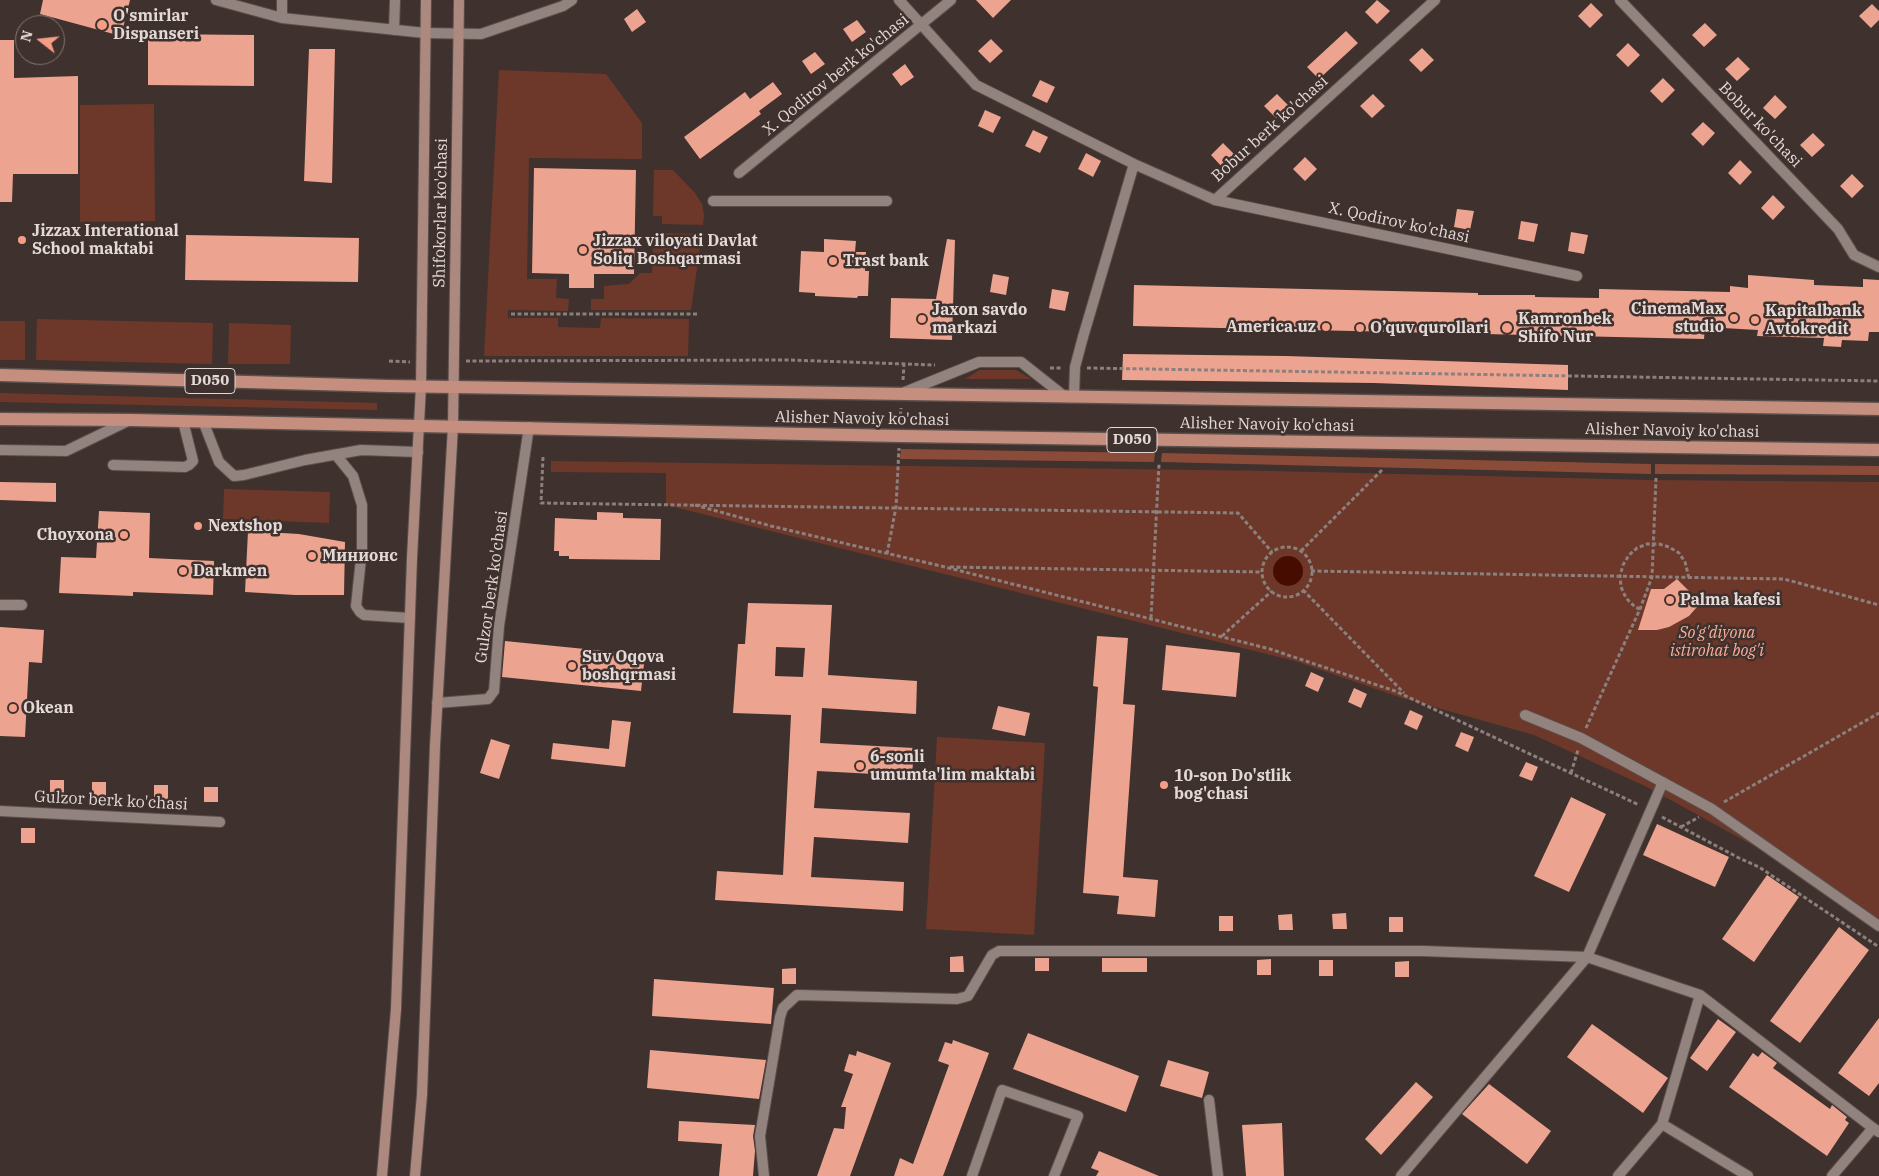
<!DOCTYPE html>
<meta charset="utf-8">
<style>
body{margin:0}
#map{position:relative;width:1879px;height:1176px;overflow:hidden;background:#3f312d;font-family:"IBM Plex Serif",serif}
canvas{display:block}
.north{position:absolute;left:15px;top:15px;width:50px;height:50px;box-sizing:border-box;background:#3f312d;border:1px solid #817571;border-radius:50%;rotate:286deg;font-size:14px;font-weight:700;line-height:20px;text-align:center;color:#e3dad7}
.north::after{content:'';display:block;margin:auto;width:18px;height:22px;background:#f49e87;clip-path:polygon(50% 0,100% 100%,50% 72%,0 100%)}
</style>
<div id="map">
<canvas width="1879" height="1176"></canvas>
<div class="north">N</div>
</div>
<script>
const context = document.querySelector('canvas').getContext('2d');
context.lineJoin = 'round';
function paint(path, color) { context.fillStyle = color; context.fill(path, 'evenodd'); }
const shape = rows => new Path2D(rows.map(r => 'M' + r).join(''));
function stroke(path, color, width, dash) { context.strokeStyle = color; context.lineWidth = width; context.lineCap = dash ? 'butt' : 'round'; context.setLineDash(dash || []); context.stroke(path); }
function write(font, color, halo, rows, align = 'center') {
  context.font = font + ' "IBM Plex Serif",serif'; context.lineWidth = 5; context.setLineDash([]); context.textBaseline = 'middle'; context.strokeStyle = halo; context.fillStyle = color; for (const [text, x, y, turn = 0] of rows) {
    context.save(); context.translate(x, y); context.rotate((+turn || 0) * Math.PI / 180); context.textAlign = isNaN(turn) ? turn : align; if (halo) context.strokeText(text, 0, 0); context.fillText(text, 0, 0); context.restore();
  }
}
const green = shape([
 [499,70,606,74,642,123,642,159,529,158,527,279,557,279,556,298,569,299,568,311,508,310,508,318,558,318,558,327,600,328,601,318,689,319,688,356,484,356],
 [154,104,155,221,80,222,80,105],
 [654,170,673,170,695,193,702,204,704,215,703,225,662,224,662,216,653,216],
 [663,233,702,234,691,310,591,310,591,299,604,299,604,286,629,284,640,273,652,273,653,240,662,240],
 [37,319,213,323,212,364,36,360],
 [0,321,25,321,25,360,0,360],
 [229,323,291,325,290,364,228,364],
 [979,370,1016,370,1031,379,965,379],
 [0,393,377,403,377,410,0,402],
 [551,461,1272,471,1651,480,1879,482,1879,930,1765,852,1647,787,1534,735,1402,698,1295,661,666,505,666,473,551,472],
 [224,489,330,492,329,523,223,519],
 [937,737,1045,743,1034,935,926,929]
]);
const forest = shape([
 [901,449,1155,453,1154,462,900,459],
 [1162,453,1651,464,1651,474,1161,462],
 [1655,464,1879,466,1879,475,1655,474]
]);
const water = shape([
 '1273 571a15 15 0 1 1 30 0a15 15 0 1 1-30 0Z'
]);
const building = shape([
 [43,0,130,0,121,36,40,14],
 [976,0,1011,0,993,18],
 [1377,0,1390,11,1377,24,1365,12],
 [1591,3,1603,15,1590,28,1578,16],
 [1872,4,1879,11,1879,20,1871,28,1859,16],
 [637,9,646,22,632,32,624,19],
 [857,20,866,32,852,42,843,29],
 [1705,23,1717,35,1704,47,1692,35],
 [1346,31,1358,43,1319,79,1307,67],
 [148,34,254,35,254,86,148,85],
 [991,39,1003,51,990,63,978,51],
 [0,40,14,40,14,78,78,76,78,174,13,174,12,202,0,202],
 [1628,43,1640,55,1628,67,1616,55],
 [1422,48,1434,60,1421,72,1409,60],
 [309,49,335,49,332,183,304,181],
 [815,52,825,64,811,74,802,61],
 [1738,57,1750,69,1737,81,1725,69],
 [905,64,914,77,901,86,892,74],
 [1663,78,1675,90,1662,103,1650,91],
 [1040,80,1055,87,1047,103,1032,96],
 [773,82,782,94,759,111,761,114,700,159,684,137,745,92,750,99],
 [1277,94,1289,106,1276,118,1264,106],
 [1373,94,1385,106,1372,118,1360,106],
 [1775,95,1787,107,1775,119,1763,108],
 [985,110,1001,117,993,133,978,126],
 [1703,122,1715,133,1703,146,1691,134],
 [1033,130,1048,137,1040,153,1025,146],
 [1813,133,1825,145,1812,157,1800,145],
 [1223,143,1235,155,1222,167,1211,155],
 [1086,153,1101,161,1093,177,1078,169],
 [1305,157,1317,169,1305,181,1293,169],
 [1740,160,1752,172,1740,185,1728,173],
 [534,168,636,170,634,274,594,274,594,288,569,288,569,274,532,273],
 [1852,174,1864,186,1852,198,1840,186],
 [1773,195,1785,207,1773,220,1761,208],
 [1457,209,1474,211,1470,230,1454,227],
 [1521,221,1538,224,1534,242,1518,239],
 [1571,232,1588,235,1584,254,1568,251],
 [186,235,359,238,358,282,185,280],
 [824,239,856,241,855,252,866,252,865,271,869,271,868,296,858,296,857,298,815,296,815,293,799,292,801,251,824,252],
 [947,239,955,240,952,340,890,338,891,298,936,299],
 [993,274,1009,277,1006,295,990,292],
 [1748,275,1814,280,1814,285,1863,287,1863,279,1879,280,1879,332,1869,332,1868,341,1842,340,1841,347,1823,346,1824,338,1757,336,1758,330,1705,327,1704,339,1133,326,1134,285,1478,293,1478,295,1535,295,1535,297,1599,298,1599,289,1730,292,1730,286,1748,288],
 [1052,289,1069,292,1065,311,1049,308],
 [1123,354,1286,356,1568,365,1568,390,1374,383,1122,380],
 [0,482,56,483,56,502,0,500],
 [99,511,150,513,149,558,214,561,213,595,133,592,133,596,59,593,61,557,96,558],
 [597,512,623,513,623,518,661,519,660,560,569,559,569,556,559,556,559,551,554,551,555,518,597,520],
 [248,531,299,534,345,542,344,595,295,595,245,592],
 [1677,579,1689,591,1687,593,1697,607,1689,616,1669,627,1657,630,1638,630,1651,589,1664,589],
 [748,603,832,605,828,675,917,681,916,714,822,708,820,743,914,748,912,776,817,771,814,808,910,813,908,843,814,837,811,877,904,882,903,911,715,900,717,871,783,875,791,715,733,713,738,644,745,644],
 [776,647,805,648,803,677,775,676],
 [0,627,44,630,42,663,29,662,25,737,0,736],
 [1097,636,1128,638,1123,704,1135,705,1123,877,1158,880,1155,917,1117,914,1119,896,1083,893,1098,687,1093,686],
 [505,641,645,655,641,691,502,677],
 [1166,645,1240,653,1236,697,1162,690],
 [1311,672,1324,678,1318,692,1305,686],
 [1354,688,1367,694,1361,708,1348,702],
 [998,706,1030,713,1025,736,992,729],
 [1410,710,1423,716,1417,730,1404,724],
 [612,720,631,722,625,767,551,759,553,743,609,749],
 [1461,732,1474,737,1468,752,1455,746],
 [491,739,510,745,499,779,480,773],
 [1526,762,1538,767,1532,781,1519,776],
 [50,780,64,780,64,795,50,795],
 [92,782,106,782,106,797,92,797],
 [154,785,168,785,168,800,154,800],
 [204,787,218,787,218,802,204,802],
 [1571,797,1606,814,1569,892,1534,876],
 [1657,824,1729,857,1715,887,1643,855],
 [21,828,35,828,35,843,21,843],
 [1767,875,1799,897,1754,962,1722,939],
 [1346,913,1347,929,1333,929,1332,914],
 [1292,914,1293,930,1279,930,1278,915],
 [1219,916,1233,916,1233,931,1219,931],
 [1389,917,1403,917,1403,932,1389,932],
 [1839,927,1869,950,1800,1043,1770,1021],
 [963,956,964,972,950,972,950,957],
 [1035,958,1049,958,1049,971,1035,971],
 [1102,958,1147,958,1147,972,1102,972],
 [1271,959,1271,975,1257,975,1257,960],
 [1319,960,1333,960,1333,976,1319,976],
 [1409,961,1409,977,1395,977,1395,962],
 [796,968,796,984,782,984,782,969],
 [654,979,774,988,771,1024,652,1016],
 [1879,1018,1879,1083,1869,1096,1838,1073],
 [1718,1019,1736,1032,1707,1071,1690,1058],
 [1592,1024,1668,1078,1643,1113,1567,1057],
 [1028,1033,1139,1076,1126,1112,1013,1069],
 [953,1040,989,1053,943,1176,894,1176,900,1158,913,1164,949,1065,938,1061,945,1042,952,1044],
 [650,1050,766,1060,759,1099,647,1088],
 [857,1051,891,1063,850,1176,817,1176,834,1128,844,1129,846,1107,841,1107,853,1074,844,1071,849,1054,856,1056],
 [1762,1052,1777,1063,1773,1068,1830,1109,1832,1105,1847,1117,1845,1120,1849,1123,1827,1156,1729,1087,1753,1053,1758,1057],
 [1168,1060,1209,1072,1202,1098,1160,1086],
 [1416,1082,1433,1097,1381,1155,1365,1139],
 [1489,1084,1551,1131,1527,1164,1462,1114],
 [679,1121,755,1125,753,1136,755,1151,753,1176,719,1176,722,1144,678,1141],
 [1282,1123,1284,1176,1246,1176,1242,1125],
 [1099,1151,1159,1176,1096,1176,1099,1171,1091,1168]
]);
const path = shape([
 [511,314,699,314],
 [389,361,410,362],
 [466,361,789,360,935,365],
 [1050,368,1063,368],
 [1087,368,1879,381],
 [903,380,904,364],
 [900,422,901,408],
 [543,457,541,503,1238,513,1272,552],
 [695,505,771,526,945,567,1270,649,1395,691,1639,805],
 '1262 572a25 25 0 1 1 50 0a25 25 0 1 1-50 0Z',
 [1301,551,1383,469],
 [887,554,896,507,899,448],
 [950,567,1262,572],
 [1311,571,1784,579,1879,605],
 [1303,590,1404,693],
 [1640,609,1635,607,1626,598,1621,587,1620,576,1623,565,1629,555,1637,548,1647,544,1659,544,1669,547,1679,553,1685,562,1689,578],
 [1151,618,1159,464],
 [1222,636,1272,591],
 [1586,728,1640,609,1652,577,1656,478],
 [1571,773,1578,750],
 [1724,802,1879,713],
 [1662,817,1739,858,1759,867,1879,947],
 [1681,827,1699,817]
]);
const lane = shape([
 [216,0,282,18,425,33],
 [282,18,282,0],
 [394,30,395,0],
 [713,201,887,201],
 [905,392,979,362,1021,362,1064,396],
 [1074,396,1075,367,1083,337],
 [203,421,219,462,234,476,244,475,305,460,361,450,418,452],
 [0,450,66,451,130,420],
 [336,455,353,476,362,505,362,549,356,606,360,612,364,615,410,618],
 [113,465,185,467,189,465,193,461,183,421],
 [0,605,22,605],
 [437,703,488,699,494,691,499,626,529,427],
 [1525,715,1581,738,1712,809,1879,926],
 [1663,782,1587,957,1700,995,1873,1128],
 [1209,1100,1218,1176],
 [1662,1124,1748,1176],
 [972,1176,1002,1090,1078,1116,1054,1176],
 [1618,1176,1662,1124,1700,995]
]);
const street = shape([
 [899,0,976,85,1134,164],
 [1620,0,1838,229,1854,255,1879,267],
 [425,33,481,34,563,6,572,0],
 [739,173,951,0],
 [1215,200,1577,276],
 [1083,337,1134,164,1215,200,1435,0],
 [0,811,220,822],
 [764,1176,760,1136,780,1017,783,1008,797,995,957,999,968,996,992,955,999,951,1423,951,1587,957],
 [1401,1176,1587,957],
 [1832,1176,1873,1128,1879,1132]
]);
const secondary = shape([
 [382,1176,396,1009,412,558,421,386,426,0],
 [415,1176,422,1095,435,746,453,426,459,0]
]);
const primary = shape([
 [0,375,388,386,1879,409],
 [0,419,131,420,900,436,1879,450]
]);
const markers = [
 [102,25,6,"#f49e87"],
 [22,240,5,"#f49e87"],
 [583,250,5,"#f49e87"],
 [833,261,5,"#f49e87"],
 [1734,318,5,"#f49e87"],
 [922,319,5,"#f49e87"],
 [1755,320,5,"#f49e87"],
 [1326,327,5,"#f49e87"],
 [1360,328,5,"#f49e87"],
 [1507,328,6,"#f49e87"],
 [198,526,5,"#f49e87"],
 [124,535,5,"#f49e87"],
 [312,556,5,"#f49e87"],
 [183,571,5,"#f49e87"],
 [1670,600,5,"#f49e87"],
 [572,666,5,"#f49e87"],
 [13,708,5,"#f49e87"],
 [860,766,5,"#f49e87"],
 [1164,785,5,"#f49e87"]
];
const shields = [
 [210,381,50],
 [1132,440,50]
];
const shieldNames = [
 ["D050",210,381],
 ["D050",1132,440]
];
const poiNames = [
 ["O'smirlar",113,16],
 ["Dispanseri",113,34],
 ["Jizzax Interational",32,231],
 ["School maktabi",32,249],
 ["Jizzax viloyati Davlat",593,241],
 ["Soliq Boshqarmasi",593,259],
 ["Trast bank",843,261],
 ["CinemaMax",1724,309,"right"],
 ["studio",1724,327,"right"],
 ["Jaxon savdo",932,310],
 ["markazi",932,328],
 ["Kapitalbank",1765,311],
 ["Avtokredit",1765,329],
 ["Kamronbek",1518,319],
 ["Shifo Nur",1518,337],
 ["America.uz",1316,327,"right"],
 ["O’quv qurollari",1370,328],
 ["Nextshop",208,526],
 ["Choyxona",114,535,"right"],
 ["Минионс",322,556],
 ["Darkmen",193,571],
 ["Palma kafesi",1680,600],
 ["Suv Oqova",582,657],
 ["boshqrmasi",582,675],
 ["Okean",23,708],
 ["6-sonli",870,757],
 ["umumta'lim maktabi",870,775],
 ["10-son Do'stlik",1174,776],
 ["bog'chasi",1174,794]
];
const streetNames = [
 ["X. Qodirov berk ko'chasi",836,75,-39],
 ["Bobur ko'chasi",1760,125,46],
 ["Bobur berk ko'chasi",1270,129,-42],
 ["Shifokorlar ko'chasi",441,213,-89],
 ["X. Qodirov ko'chasi",1399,223,12],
 ["Alisher Navoiy ko'chasi",862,419,1],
 ["Alisher Navoiy ko'chasi",1267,425,1],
 ["Alisher Navoiy ko'chasi",1672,431,1],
 ["Gulzor berk ko'chasi",492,587,-82],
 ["Gulzor berk ko'chasi",111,801,3]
];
const parkNames = [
 ["So'g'diyona",1717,633],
 ["istirohat bog'i",1717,651]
];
paint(green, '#6d382a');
paint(forest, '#8b4b39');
paint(water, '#470c00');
paint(building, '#eca38f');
stroke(lane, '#5a4f4b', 12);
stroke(street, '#5a4f4b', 12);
stroke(secondary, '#5a4f4b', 12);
stroke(primary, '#5a4f4b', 15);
stroke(path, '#8c807d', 3, [4, 2.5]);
stroke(lane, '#93837e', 10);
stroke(street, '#93837e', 10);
stroke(secondary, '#ac887e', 10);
stroke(primary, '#c68e7e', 12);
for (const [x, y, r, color] of markers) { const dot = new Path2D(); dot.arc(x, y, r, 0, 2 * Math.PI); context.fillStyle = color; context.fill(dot); stroke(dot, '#3f312d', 2); }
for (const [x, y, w] of shields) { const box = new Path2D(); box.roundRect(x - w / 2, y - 12.5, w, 25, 4); context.fillStyle = '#3f312d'; context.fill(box); stroke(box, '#e3dad7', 1); }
write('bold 15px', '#e3dad7', null, shieldNames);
write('bold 16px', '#e3dad7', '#3f312d', poiNames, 'left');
write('16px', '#e3dad7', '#3f312d', streetNames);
write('italic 16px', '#fbad98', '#3f312d', parkNames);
</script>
